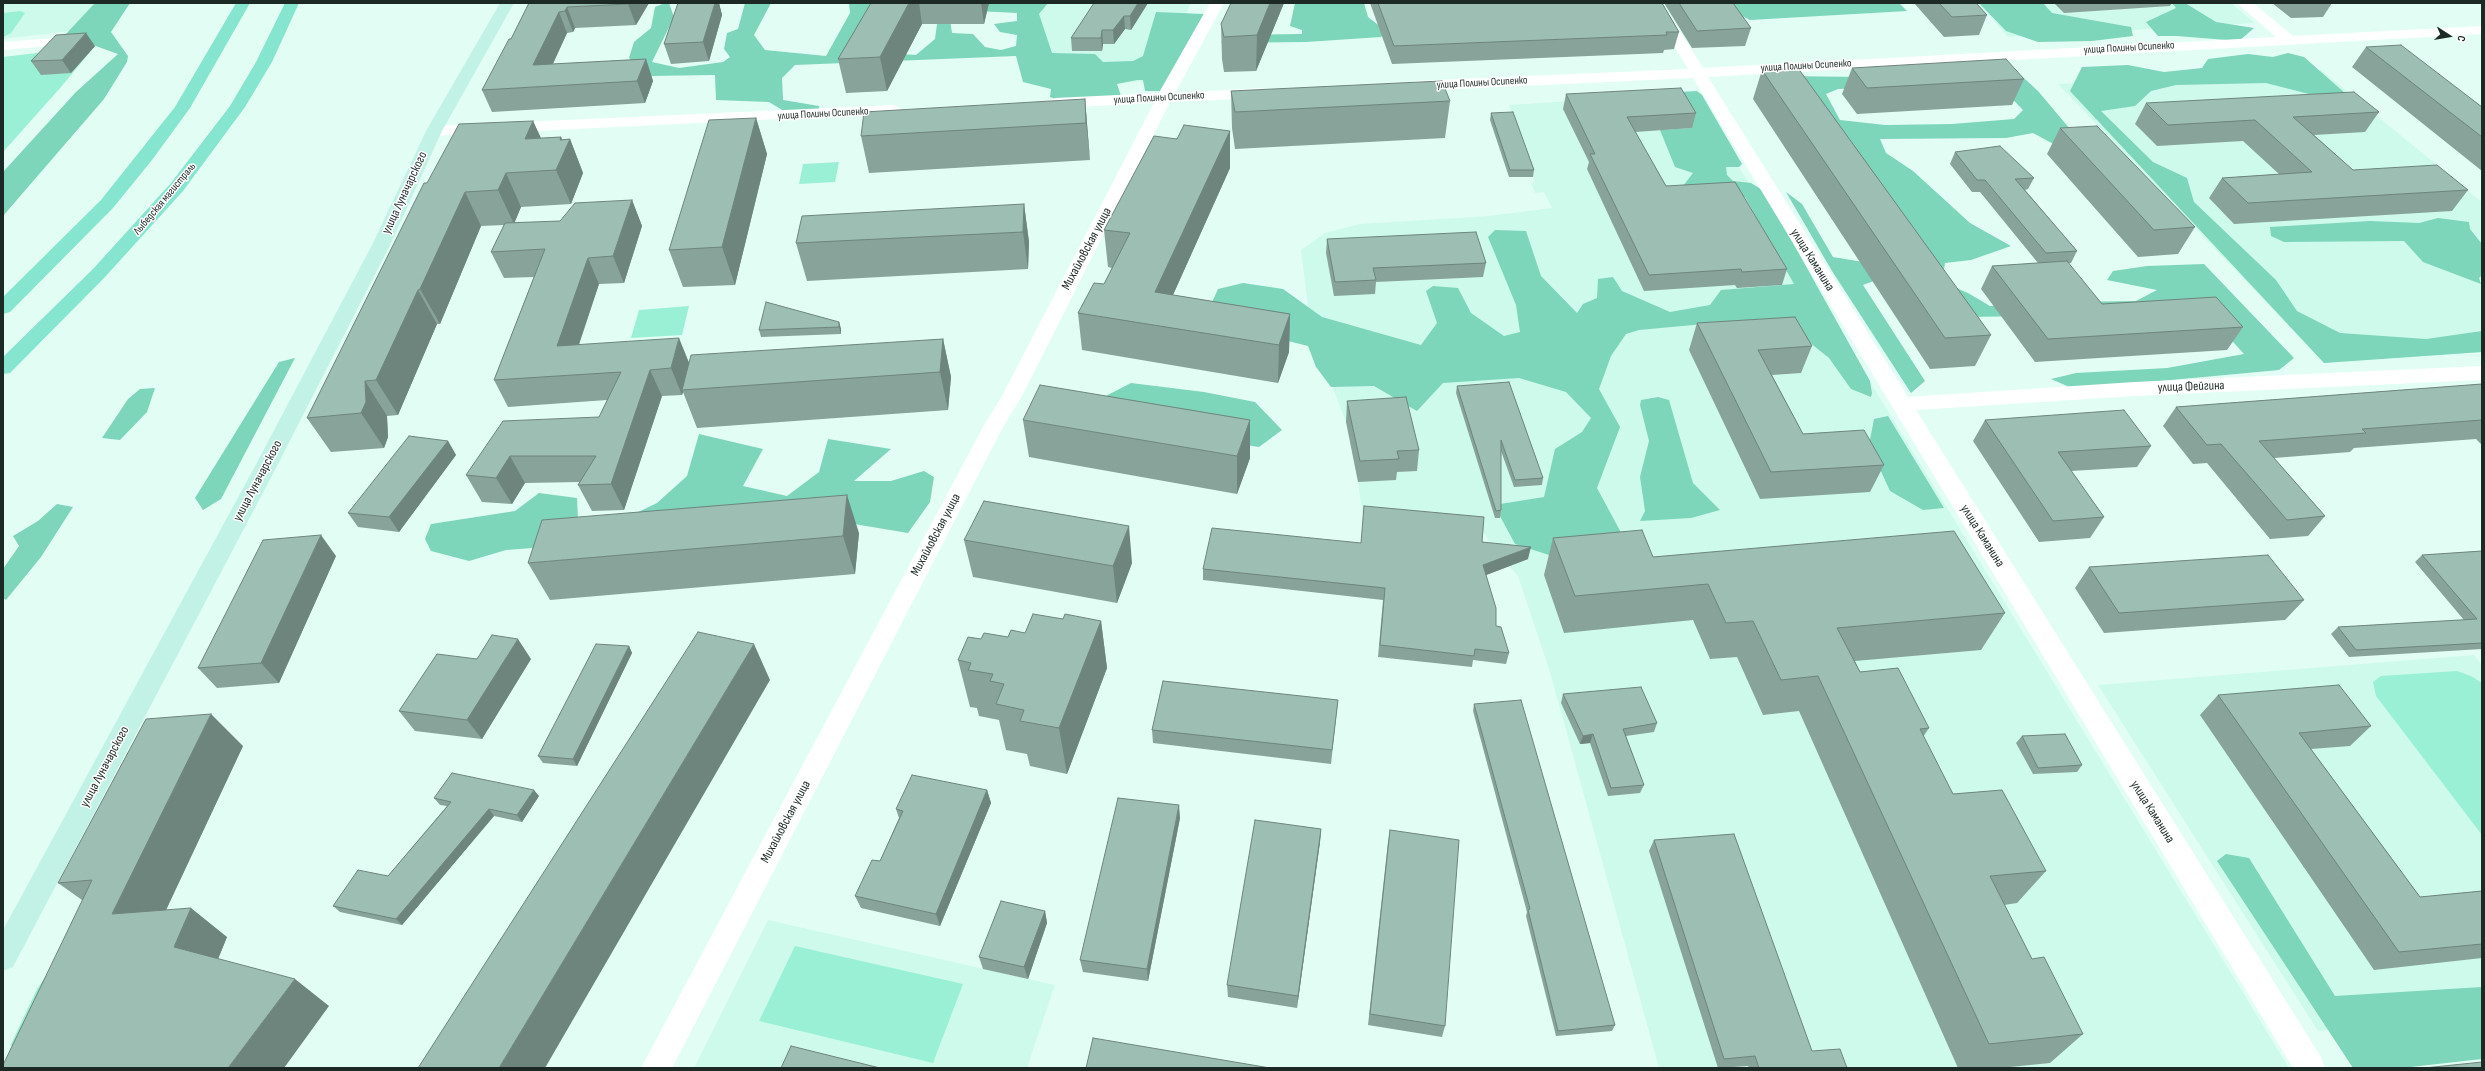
<!DOCTYPE html>
<meta charset="utf-8">
<style>
body{margin:0}
#map{position:relative;width:2485px;height:1071px;overflow:hidden;background:#e2fef4;font-family:"Sofia Sans Condensed",sans-serif}
canvas{display:block}
.frame{position:absolute;inset:0;border:4px solid #1c2925;pointer-events:none}
.north{position:absolute;left:2429px;top:16px;width:40px;height:40px;-webkit-text-stroke:3px #fff;paint-order:stroke;rotate:102deg;font-size:11px;font-weight:700;line-height:16px;text-align:center;color:#1c2925}
.north::after{content:'';display:block;margin:auto;width:14px;height:18px;background:#1c2925;clip-path:polygon(50% 0,100% 100%,50% 72%,0 100%)}
</style>
<div id="map">
<canvas width="2485" height="1071"></canvas>
<div class="frame"></div>
<div class="north">С</div>
</div>
<script>
const context = document.querySelector('canvas').getContext('2d');
context.lineJoin = 'round';
function paint(path, color) { context.fillStyle = color; context.fill(path, 'evenodd'); }
const shape = rows => new Path2D(rows.map(r => 'M' + r).join(''));
function stroke(path, color, width, dash) { context.strokeStyle = color; context.lineWidth = width; context.lineCap = dash ? 'butt' : 'round'; context.setLineDash(dash || []); context.stroke(path); }
function write(font, color, halo, rows, align = 'center') {
  context.font = font + ' "Sofia Sans Condensed",sans-serif'; context.lineWidth = 3; context.setLineDash([]); context.textBaseline = 'middle'; context.strokeStyle = halo; context.fillStyle = color; for (const [text, x, y, turn = 0] of rows) {
    context.save(); context.translate(x, y); context.rotate((+turn || 0) * Math.PI / 180); context.textAlign = isNaN(turn) ? turn : align; if (halo) context.strokeText(text, 0, 0); context.fillText(text, 0, 0); context.restore();
  }
}
const built = shape([
 [3,3,104,3,87,29,3,39],
 [1037,3,1191,3,1153,81,1042,87],
 [1978,3,2231,3,2255,23,2008,37],
 [2321,70,2482,202,2482,352,2324,363,2058,84],
 [1694,93,1745,177,2289,1068,1659,1068,1550,672,1518,576,1500,556,1481,529,1363,518,1358,482,1346,422,1311,331,1301,250,1325,233,1360,224,1489,216,1552,208,1544,192,1535,193,1531,183,1535,182,1509,105],
 [2474,655,2482,665,2482,1015,2318,1031,2098,685],
 [768,920,1055,985,1027,1068,694,1068]
]);
const green = shape([
 [20,11,25,13,11,33,3,37,3,13],
 [95,46,61,87,3,152,3,57],
 [839,162,835,182,799,184,803,164],
 [689,306,682,335,631,338,639,310],
 [2457,671,2471,676,2482,683,2482,835,2376,696,2373,682,2381,676],
 [795,946,963,984,933,1063,759,1021],
 [55,963,21,1043,10,1046,37,989]
]);
const forest = shape([
 [95,3,130,3,111,32,128,56,127,62,104,99,3,216,3,172,76,92,118,54,65,35],
 [665,3,669,3,674,17,652,62,679,68,723,62,730,57,724,49,727,33,738,29,745,3,771,3,754,35,765,50,826,56,850,13,849,3,879,3,859,51,916,55,935,39,937,24,950,19,952,33,973,34,985,47,1001,50,1016,46,1017,35,1000,32,994,24,1017,21,1017,13,976,11,977,3,1048,3,1039,14,1052,53,1095,54,1103,62,1133,61,1143,56,1156,12,1204,14,1160,91,1145,91,1143,80,1137,80,1117,84,1121,96,1061,101,1050,97,1051,89,1023,82,1016,56,795,65,782,78,783,100,819,106,819,110,784,111,769,102,716,100,715,75,649,76,629,58,634,42,651,28,655,7],
 [1295,3,1364,3,1368,17,1386,31,1381,37,1306,42,1221,43,1227,35,1302,34,1302,30,1290,26],
 [1728,3,1899,3,1907,11,1750,20,1738,14],
 [1979,3,2043,3,2052,13,2131,27,2133,36,2092,41,2038,42,2006,31],
 [2172,3,2185,3,2216,22,2254,28,2239,41,2177,36,2158,36,2146,22,2176,8],
 [2288,53,2304,57,2363,109,2332,95,2309,94,2266,83,2176,85,2151,91,2135,106,2101,111,2153,162,2187,178,2194,202,2276,280,2297,311,2340,333,2426,339,2482,331,2482,352,2324,363,2070,91,2082,67,2128,65,2164,72,2202,68,2208,59,2248,54,2273,57],
 [2015,70,2038,91,2086,148,2059,147,2033,133,2006,138,1880,139,1886,153,1913,171,1970,223,2011,246,1971,260,1945,263,1942,282,1968,293,1990,306,2068,302,2136,301,2157,290,2107,280,2113,271,2147,266,2204,264,2294,358,2279,370,2074,389,2051,379,2076,373,2167,368,2244,354,2208,314,1960,317,1879,279,1863,285,1925,381,1911,393,1832,271,1786,192,1802,204,1833,257,1869,263,1782,76,1863,77,1902,87,1838,89,1826,94,1840,120,1885,125,1952,124,2014,119,2023,110,1994,80],
 [1697,91,1702,95,1742,164,1739,167,1726,167,1727,175,1733,181,1751,183,1764,191,1870,381,1872,393,1871,397,1851,389,1829,358,1809,342,1704,324,1639,330,1626,334,1611,356,1599,389,1620,427,1597,488,1625,540,1552,556,1515,544,1494,505,1544,497,1555,449,1582,432,1591,418,1566,392,1519,378,1443,383,1417,411,1374,386,1331,387,1316,367,1308,346,1204,320,1218,289,1243,283,1283,289,1322,317,1421,345,1437,323,1426,291,1433,286,1458,288,1471,313,1504,336,1520,332,1516,305,1488,237,1495,230,1526,231,1541,276,1577,313,1583,304,1597,298,1598,279,1613,277,1622,291,1670,312,1710,305,1721,290,1794,284,1745,197,1730,198,1683,186,1693,173,1675,167,1660,130,1692,128,1627,95],
 [2438,218,2469,222,2470,229,2482,244,2482,275,2479,278,2481,284,2423,262,2404,241,2284,242,2271,236,2270,227,2370,221,2419,223],
 [295,358,221,499,203,510,195,498,279,362],
 [1131,383,1204,392,1255,402,1282,430,1259,447,1181,435,1098,400],
 [155,388,147,412,120,440,102,438,128,399,140,389],
 [1658,397,1669,400,1693,483,1720,510,1691,518,1640,521,1645,511,1640,477,1649,441,1640,405,1641,400],
 [1888,416,1944,508,1923,510,1890,491,1869,445,1874,419],
 [699,434,763,449,743,486,787,496,819,472,828,439,891,449,854,481,891,481,924,471,934,477,930,502,908,533,854,524,506,550,469,561,431,551,425,539,431,524,515,511,539,493,577,498,578,519,628,517,657,503,687,476],
 [57,504,73,507,41,557,6,600,3,598,3,569,19,546,13,536,38,521],
 [2226,854,2249,858,2335,996,2482,987,2482,1059,2402,1068,2353,1068,2217,861]
]);
const minor = shape([
 [1210,3,1224,3,1175,93,1262,88,1270,93,1262,98,1170,102,1022,396,1003,427,672,1068,641,1068,983,427,1002,396,1154,103,1055,108,1047,103,1055,98,1159,93,1210,3],
 [1648,3,1662,3,1703,68,2276,37,2237,3,2253,3,2293,36,2482,26,2482,34,1708,77,1908,397,2134,382,2482,366,2482,380,2134,396,1916,410,2321,1057,2325,1068,2293,1068,1693,78,1414,91,1406,86,1414,81,1688,69,1648,3],
 [80,36,87,40,85,43,3,50,3,42,80,36],
 [894,105,902,110,900,113,434,136,426,131,434,126,894,105]
]);
const secondary = shape([
 [500,3,514,3,442,131,390,245,276,468,13,967,3,971,3,930,254,468,372,245,426,131,500,3]
]);
const primary = shape([
 [236,3,250,3,190,108,152,160,113,208,10,312,3,314,3,297,101,200,175,107,236,3],
 [285,3,299,3,272,62,245,107,183,191,105,277,10,373,3,374,3,357,93,269,171,183,230,106,256,62,285,3]
]);
const wall = shape([
 [529,3,649,3,636,25,575,28,573,32,567,33,553,64,646,59,653,81,645,103,492,112,482,90,511,39],
 [678,3,719,3,722,15,709,61,671,64,664,44],
 [871,3,989,3,984,24,922,24,887,91,846,93,838,59],
 [1148,3,1131,30,1125,29,1114,44,1103,44,1102,51,1072,51,1071,38],
 [1284,3,1256,71,1224,72,1222,59,1221,24],
 [1370,3,1662,3,1679,32,1674,49,1664,50,1663,53,1392,64],
 [1664,3,1733,3,1751,28,1745,46,1692,48],
 [1914,3,1976,3,1987,15,1979,35,1944,37],
 [2054,3,2172,3,2170,6,2064,13],
 [2272,3,2332,3,2323,17,2291,18],
 [95,46,71,73,41,75,31,61],
 [2366,47,2482,107,2482,171,2352,67],
 [1852,68,2024,79,2012,105,1857,114,1842,94],
 [1762,70,1991,335,1975,366,1930,369,1753,99],
 [1231,91,1450,101,1445,138,1235,149,1232,128],
 [1566,94,1696,113,1692,128,1635,132,1666,186,1787,269,1782,285,1737,288,1735,285,1644,291,1587,169,1589,162,1563,109],
 [1085,99,1090,160,869,173,861,136],
 [2146,103,2379,112,2365,132,2314,135,2353,170,2468,190,2452,211,2234,224,2209,198,2222,178,2279,174,2243,141,2157,146,2135,124],
 [1491,113,1534,170,1533,177,1509,177,1490,120],
 [756,118,767,154,735,285,683,287,669,250],
 [533,121,541,138,561,137,562,140,570,139,583,173,571,204,521,207,514,223,560,221,632,200,642,226,624,283,599,284,579,345,689,362,943,339,951,377,948,410,697,428,683,392,682,395,662,396,624,510,592,511,578,485,580,482,525,483,512,504,482,502,466,475,599,417,607,400,508,407,494,380,534,277,504,278,491,252,504,225,481,226,440,324,437,324,398,415,387,416,388,437,384,448,331,452,307,418,427,183],
 [2060,128,2195,227,2178,254,2138,257,2047,154],
 [1230,131,1230,168,1173,295,1290,314,1289,352,1278,383,1082,350,1078,313,1104,284,1112,268,1108,267,1104,230,1177,139],
 [1955,152,2034,178,2028,189,2025,190,2077,251,2071,263,2068,263,2102,304,2243,327,2227,350,2035,362,1981,289,1992,266,2038,263,1980,192,1972,192,1950,164],
 [1024,204,1029,242,1028,269,807,281,796,243],
 [1327,239,1486,263,1483,277,1376,282,1375,294,1334,296,1326,253],
 [839,322,841,329,841,334,761,337,759,330],
 [1697,323,1812,346,1801,373,1772,375,1803,434,1884,465,1870,492,1760,499,1689,350],
 [2482,384,2482,445,2476,439,2354,448,2350,452,2274,458,2325,516,2308,536,2270,539,2207,463,2193,464,2163,426,2176,407],
 [1457,386,1543,478,1542,485,1514,487,1501,451,1501,510,1500,518,1495,518,1456,393],
 [1347,401,1419,450,1417,471,1397,472,1396,480,1358,482,1346,422],
 [1023,420,1250,458,1237,494,1029,457],
 [1985,420,2151,446,2137,467,2071,471,2104,517,2090,538,2039,542,1973,441],
 [448,441,456,455,399,532,358,527,348,513],
 [859,533,855,574,550,600,528,563],
 [1553,538,1653,557,2005,613,1981,650,1855,661,1860,672,1929,728,1923,737,1953,794,2046,871,2017,903,2004,905,2032,959,2083,1034,2050,1063,2000,1068,1958,1068,1799,711,1763,715,1737,657,1710,659,1693,620,1564,633,1544,575],
 [964,540,1132,563,1117,603,973,577],
 [1482,542,1528,559,1486,575,1496,626,1509,653,1506,664,1473,660,1472,667,1378,657,1383,600,1203,580,1203,569,1361,543],
 [2482,551,2482,649,2349,657,2331,634,2338,627,2464,620,2415,562,2422,555],
 [336,556,279,683,217,688,198,668],
 [2089,567,2304,600,2285,620,2104,633,2075,588],
 [1063,619,1101,621,1107,668,1067,774,1030,766,1027,754,1006,750,999,720,979,716,977,708,970,707,958,660,981,639,1008,637,1025,633],
 [629,646,632,653,577,766,543,763,538,756],
 [477,659,531,659,482,739,415,731,399,711],
 [1563,694,1657,723,1654,732,1626,736,1644,785,1640,793,1608,796,1590,743,1580,744,1561,703],
 [2218,695,2371,726,2350,746,2311,749,2420,897,2482,891,2482,958,2374,970,2200,715],
 [1338,700,1331,764,1153,743,1152,730],
 [1474,704,1615,1025,1612,1031,1556,1036,1526,916,1527,912,1473,711],
 [2022,736,2082,765,2077,772,2033,774,2016,743],
 [243,746,166,910,227,937,218,959,329,1006,82,900,58,883],
 [987,790,991,803,940,926,861,908,855,896,880,861,899,818,896,809],
 [539,796,522,822,494,816,402,925,340,912,333,906,388,876,447,806,440,805,434,798],
 [1180,818,1148,981,1083,972,1080,960],
 [1321,829,1320,842,1297,1008,1228,997,1227,985],
 [1390,830,1445,1026,1442,1037,1368,1025,1388,842],
 [1654,840,1812,1051,1847,1068,1749,1068,1748,1066,1718,1068,1649,851],
 [1045,911,1047,923,1028,979,983,969,979,957]
]);
const shadedWall = shape([
 [629,3,649,3,636,25,628,4],
 [715,3,719,3,722,15,709,61,703,42],
 [909,3,919,3,922,24,887,91,880,57],
 [981,3,989,3,984,24],
 [1138,3,1148,3,1131,30,1130,16],
 [1270,3,1284,3,1256,71,1257,35],
 [567,7,575,28,573,32,565,11],
 [559,12,567,33,542,87,533,65],
 [1124,16,1125,29,1114,44,1113,30],
 [1102,30,1103,44,1102,51,1101,38],
 [86,33,95,46,71,73,62,60],
 [646,59,653,81,645,103,637,81],
 [1085,99,1088,136,1090,160,1086,123],
 [756,118,767,154,735,285,722,247],
 [533,121,548,154,525,139],
 [1230,131,1230,168,1159,326,1155,292],
 [561,137,565,149,570,139,583,173,571,204,556,170],
 [506,173,521,207,514,224,498,190],
 [465,192,481,226,440,324,420,289],
 [632,200,642,226,624,283,613,256],
 [1024,204,1029,242,1028,269,1023,232],
 [588,258,599,284,569,373,557,346],
 [418,290,437,324,398,415,376,380],
 [1290,314,1289,352,1278,383,1279,345],
 [839,322,841,329,841,334,839,327],
 [679,338,690,365,682,390,683,392,682,395,671,368],
 [943,339,951,377,948,410,940,372],
 [650,370,662,396,624,510,611,484],
 [365,381,387,416,388,437,384,448,361,413],
 [1250,420,1250,458,1237,494,1237,456],
 [448,441,456,455,399,532,389,517],
 [510,456,525,483,512,504,496,478],
 [847,495,859,533,855,574,843,536],
 [1129,526,1132,563,1117,603,1113,566],
 [321,535,336,556,279,683,261,663],
 [1531,547,1528,559,1481,577,1483,565],
 [1101,621,1107,668,1067,774,1059,728],
 [518,639,531,659,482,739,467,720],
 [754,644,770,680,545,1068,499,1068],
 [629,646,632,653,577,766,573,759],
 [211,714,243,746,150,944,112,914],
 [1593,734,1590,743,1580,744,1583,736],
 [534,790,539,796,522,822,517,815],
 [987,790,991,803,940,926,936,914],
 [1179,805,1180,818,1148,981,1147,969],
 [489,809,494,816,402,925,396,919],
 [1321,829,1320,842,1297,1008,1298,996],
 [191,908,227,937,211,976,174,947],
 [1045,911,1047,923,1028,979,1024,967],
 [295,979,329,1006,284,1068,228,1068]
]);
const building = shape([
 [529,3,629,3,628,4,567,7,565,11,559,12,533,65,646,59,637,81,482,90,509,39,511,39,529,3],
 [678,3,715,3,703,42,664,44,678,3],
 [871,3,909,3,880,57,838,59,871,3],
 [1094,3,1138,3,1130,16,1124,16,1113,30,1102,30,1101,38,1071,38,1094,3],
 [1231,3,1270,3,1257,35,1224,37,1221,24,1231,3],
 [1378,3,1662,3,1679,32,1666,32,1667,35,1394,46,1378,3],
 [1679,3,1733,3,1751,28,1697,31,1679,3],
 [1939,3,1976,3,1987,15,1952,17,1939,3],
 [86,33,62,60,31,61,56,35,86,33],
 [2401,45,2482,107,2482,137,2366,47,2401,45],
 [2006,59,2024,79,1867,88,1852,68,2006,59],
 [1798,68,1991,335,1945,338,1762,70,1798,68],
 [1442,81,1450,101,1235,112,1231,91,1442,81],
 [1681,88,1696,113,1627,117,1666,186,1735,182,1787,269,1742,272,1741,269,1649,275,1590,154,1595,154,1566,94,1681,88],
 [2354,92,2379,112,2293,117,2353,170,2437,165,2468,190,2248,203,2222,178,2312,172,2255,120,2168,125,2146,103,2354,92],
 [1085,99,1086,123,861,136,864,112,1085,99],
 [1513,112,1534,170,1510,170,1491,113,1513,112],
 [756,118,722,247,669,250,709,120,756,118],
 [533,121,525,139,561,137,560,140,570,139,556,170,506,173,498,190,465,192,420,289,418,290,376,380,365,381,366,402,361,413,307,418,424,183,427,183,459,124,533,121],
 [1184,125,1230,131,1155,292,1290,314,1279,345,1078,313,1094,283,1104,284,1130,233,1104,230,1154,136,1177,139,1184,125],
 [2097,126,2195,227,2154,230,2060,128,2097,126],
 [2000,146,2034,178,2015,179,2077,251,2046,253,1985,180,1977,180,1955,152,2000,146],
 [632,200,613,256,588,258,557,346,679,338,671,368,650,370,611,484,578,485,596,456,510,456,496,478,466,475,503,421,599,417,621,372,494,380,545,249,491,252,505,223,560,221,575,203,632,200],
 [1024,204,1023,232,796,243,802,216,1024,204],
 [1476,232,1486,263,1373,268,1376,280,1335,282,1327,239,1476,232],
 [2067,261,2102,304,2216,297,2243,327,2048,339,1992,266,2067,261],
 [766,302,839,322,839,327,759,330,766,302],
 [1795,317,1812,346,1758,350,1803,434,1864,430,1884,465,1771,472,1697,323,1795,317],
 [943,339,940,372,682,390,691,355,943,339],
 [1509,382,1543,478,1515,480,1501,440,1501,510,1496,511,1457,386,1509,382],
 [2482,384,2482,420,2362,429,2366,433,2259,441,2325,516,2287,520,2221,444,2207,445,2176,407,2482,384],
 [1040,385,1250,420,1237,456,1023,420,1040,385],
 [1406,397,1419,450,1397,451,1399,459,1360,461,1347,401,1406,397],
 [2124,410,2151,446,2058,452,2104,517,2053,521,1985,420,2124,410],
 [409,436,448,441,389,517,348,513,409,436],
 [847,495,843,536,528,563,542,520,847,495],
 [984,501,1129,526,1113,566,964,540,984,501],
 [1364,506,1484,517,1482,542,1531,547,1483,565,1496,608,1496,626,1501,627,1509,653,1475,649,1474,656,1380,645,1385,588,1203,569,1212,528,1361,543,1364,506],
 [1642,530,1653,557,1954,531,2005,613,1837,628,1860,672,1898,668,1929,728,1920,729,1953,794,2002,790,2046,871,1990,876,2032,959,2044,957,2083,1034,1989,1044,1818,676,1781,680,1753,621,1726,623,1708,584,1575,596,1553,538,1642,530],
 [321,535,261,663,198,668,263,540,321,535],
 [2482,551,2482,643,2356,650,2338,627,2477,619,2422,555,2482,551],
 [2268,555,2304,600,2119,613,2089,567,2268,555],
 [1033,614,1063,619,1065,614,1101,621,1059,728,1020,721,1024,710,996,704,1004,684,990,681,993,674,968,670,971,663,958,660,968,637,981,639,984,633,1008,637,1011,630,1025,633,1033,614],
 [698,632,754,644,499,1068,418,1068,698,632],
 [492,635,518,639,467,720,399,711,437,654,477,659,492,635],
 [596,644,629,646,573,759,538,756,596,644],
 [1163,681,1338,700,1332,750,1152,730,1163,681],
 [2339,685,2371,726,2299,733,2420,897,2482,891,2482,944,2399,952,2218,695,2339,685],
 [1641,687,1657,723,1623,729,1644,785,1611,788,1593,734,1583,736,1563,694,1641,687],
 [1521,700,1615,1025,1558,1031,1528,910,1530,909,1474,704,1521,700],
 [211,714,112,914,191,908,174,947,295,979,228,1068,3,1068,3,1065,92,880,58,883,146,719,211,714],
 [2065,734,2082,765,2038,768,2022,736,2065,734],
 [452,773,534,790,517,815,489,809,396,919,333,906,358,870,388,876,451,802,434,798,452,773],
 [912,775,987,790,936,914,855,896,872,860,880,861,903,811,896,809,912,775],
 [1118,798,1179,805,1147,969,1080,960,1118,798],
 [1255,820,1321,829,1298,996,1227,985,1255,820],
 [1390,830,1459,840,1445,1026,1370,1014,1390,830],
 [1734,834,1812,1051,1840,1049,1847,1068,1759,1068,1755,1056,1724,1059,1654,840,1734,834],
 [1001,901,1045,911,1024,967,979,957,1001,901],
 [1093,1038,1270,1068,1086,1068,1093,1038],
 [791,1046,880,1068,781,1068,791,1046],
 [2482,1062,2482,1068,2424,1068,2482,1062]
]);
const farStreetnames = [
 ["улица Полины Осипенко",2129,48,-3],
 ["улица Полины Осипенко",1806,66,-3],
 ["улица Полины Осипенко",1482,83,-3],
 ["улица Полины Осипенко",1159,98,-3],
 ["улица Полины Осипенко",823,114,-3],
 ["Лыбедская магистраль",165,199,-50]
];
const streetNames = [
 ["улица Луначарского",405,193,-65],
 ["Михайловская улица",1087,249,-62],
 ["улица Каманина",1812,260,58],
 ["улица Фейгина",2191,387,-2],
 ["улица Луначарского",258,481,-62],
 ["Михайловская улица",936,535,-62],
 ["улица Каманина",1982,536,58],
 ["улица Луначарского",105,767,-62],
 ["улица Каманина",2152,812,58],
 ["Михайловская улица",786,822,-62]
];
paint(built, '#cefaeb');
paint(green, '#9af0d5');
paint(forest, '#7dd5ba');
paint(minor, '#fff');
paint(secondary, '#c2f2e6');
paint(primary, '#85e5ce');
paint(wall, '#87a39a');
paint(shadedWall, '#6e857d');
paint(building, '#9dbeb3');
stroke(building, '#6e857d', 1);
write('11px', '#1c2925', '#fff', farStreetnames);
write('13px', '#1c2925', '#fff', streetNames);
</script>
